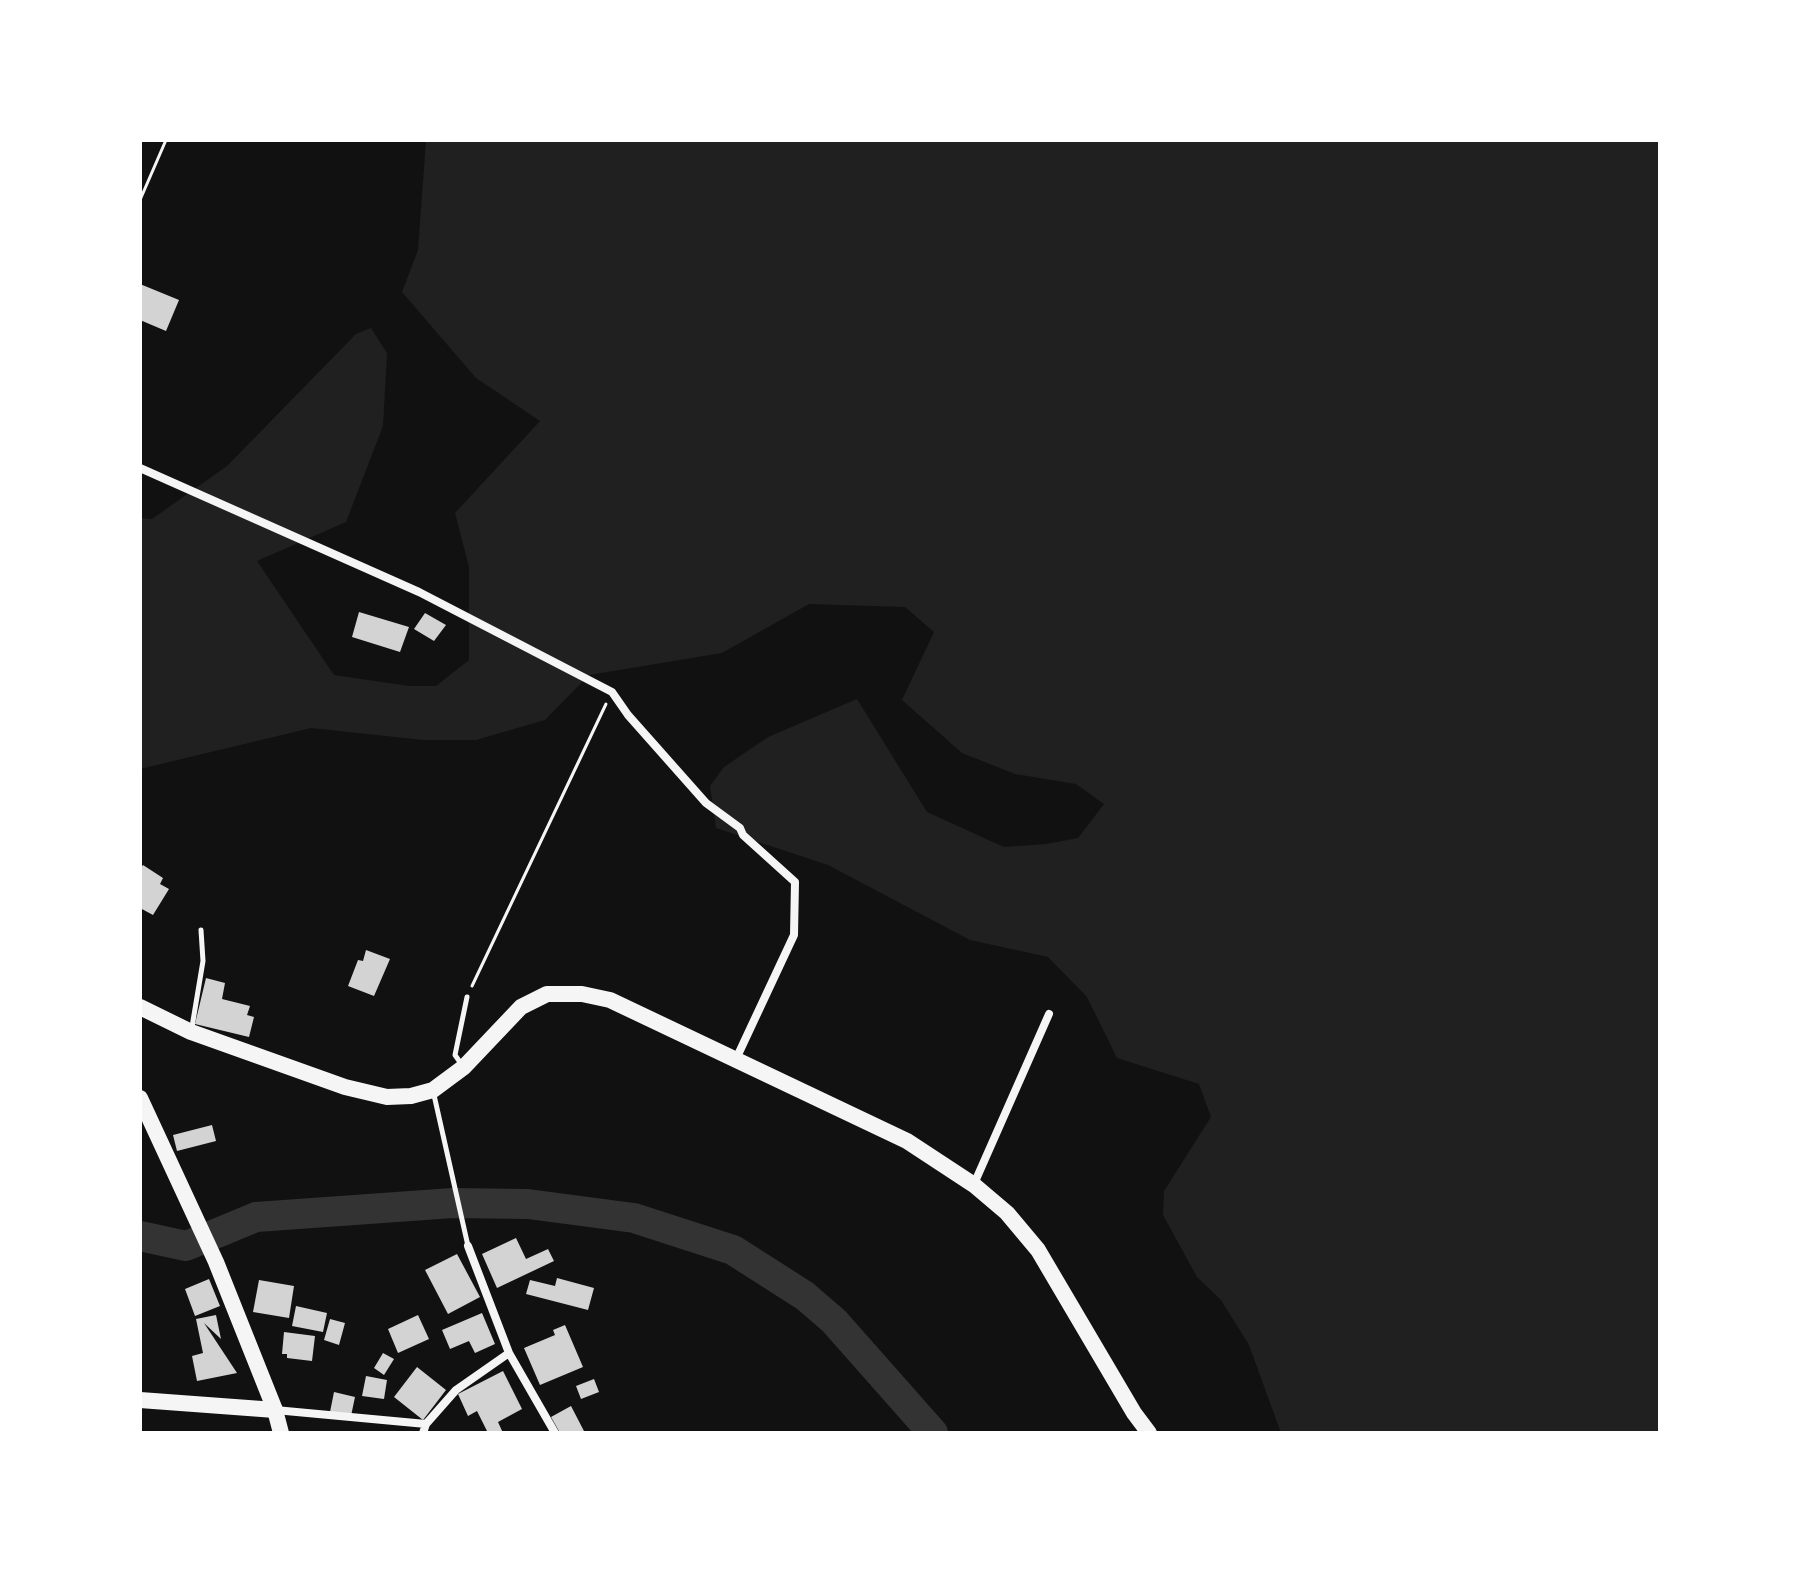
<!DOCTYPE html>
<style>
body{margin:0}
#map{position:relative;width:1800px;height:1573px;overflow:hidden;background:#111;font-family:Arial,sans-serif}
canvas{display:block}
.frame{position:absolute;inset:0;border:142px solid #fff;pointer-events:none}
</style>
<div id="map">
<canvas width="1800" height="1573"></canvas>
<div class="frame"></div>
</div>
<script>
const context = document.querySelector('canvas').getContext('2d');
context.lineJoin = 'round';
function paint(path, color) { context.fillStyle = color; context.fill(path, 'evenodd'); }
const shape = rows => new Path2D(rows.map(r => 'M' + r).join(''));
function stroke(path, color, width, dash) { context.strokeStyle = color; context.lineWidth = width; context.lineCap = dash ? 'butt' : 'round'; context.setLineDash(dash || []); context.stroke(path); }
const green = shape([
 [426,140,1660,140,1660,1433,1281,1433,1249,1345,1221,1300,1197,1277,1163,1215,1164,1191,1211,1117,1199,1084,1117,1058,1087,997,1048,957,970,940,828,865,716,828,710,786,724,767,768,737,857,699,927,812,1004,847,1046,844,1078,838,1104,804,1076,784,1015,774,962,753,902,700,934,632,905,607,809,604,722,653,589,675,545,720,476,740,423,740,311,728,140,769,140,518,152,519,227,466,356,334,371,328,387,353,383,426,346,522,257,561,334,675,409,686,436,686,469,660,469,567,455,513,540,421,476,378,402,292,418,250]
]);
const river = shape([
 [140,1236,186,1246,256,1217,453,1203,528,1204,634,1218,733,1250,805,1296,834,1321,933,1433]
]);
const building = shape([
 [140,284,179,300,166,331,140,320],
 [359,612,409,627,400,652,352,637],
 [425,613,446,625,434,641,414,629],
 [143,865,163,878,160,884,169,889,153,915,140,908,140,869],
 [366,950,390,959,374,996,348,986,358,960,363,961],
 [206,978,225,983,222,999,250,1006,247,1015,254,1017,249,1037,195,1024],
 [212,1125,216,1141,177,1151,173,1135],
 [516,1238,526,1259,548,1249,554,1261,497,1288,482,1254],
 [457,1254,480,1297,448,1314,425,1270],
 [557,1278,594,1288,588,1310,526,1294,530,1280,555,1286],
 [209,1279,220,1306,195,1316,185,1289],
 [259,1280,294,1286,289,1318,253,1312],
 [296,1306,327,1313,323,1332,292,1326],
 [482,1313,495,1344,475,1353,469,1341,450,1349,442,1330],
 [216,1315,221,1339,204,1323,237,1373,197,1381,192,1356,203,1353,196,1319],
 [418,1315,429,1339,398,1353,388,1329],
 [330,1319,345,1323,339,1345,324,1340],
 [565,1325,583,1367,540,1385,524,1348,555,1335,553,1330],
 [284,1332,315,1336,312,1361,287,1358,287,1354,282,1354],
 [383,1353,394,1359,384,1375,374,1368],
 [417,1367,446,1390,423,1420,394,1397],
 [503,1371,522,1409,498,1422,503,1433,488,1433,477,1411,468,1416,458,1394],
 [366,1376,387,1380,384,1399,362,1396],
 [594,1379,599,1392,581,1399,576,1386],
 [334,1392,355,1397,351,1416,330,1412],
 [571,1406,585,1433,560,1433,551,1417]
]);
const path = shape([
 [140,200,166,140],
 [472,986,606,704]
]);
const service = shape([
 [192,1027,203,961,201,930],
 [462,1065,455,1055,467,997],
 [434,1095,468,1246]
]);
const minor = shape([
 [140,468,419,592,612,692,628,715,706,803,740,828,743,835,795,882,794,935,736,1059],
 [974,1184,1049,1014],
 [468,1246,509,1353,555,1433],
 [275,1410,426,1424],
 [423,1433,426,1424,456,1390,509,1353]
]);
const primary = shape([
 [140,1007,191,1032,345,1087,387,1097,411,1096,433,1090,464,1067,521,1007,547,994,582,994,610,1000,907,1141,974,1185,1007,1213,1038,1250,1134,1413,1149,1433],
 [140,1400,275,1410]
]);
const trunk = shape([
 [140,1098,216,1262,275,1410,281,1433]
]);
paint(green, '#202020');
stroke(river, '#333', 30);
paint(building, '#d3d3d3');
stroke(path, '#f5f5f5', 3);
stroke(service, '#f5f5f5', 5);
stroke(minor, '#f5f5f5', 8);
stroke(primary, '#f5f5f5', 16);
stroke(trunk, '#f5f5f5', 16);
</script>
